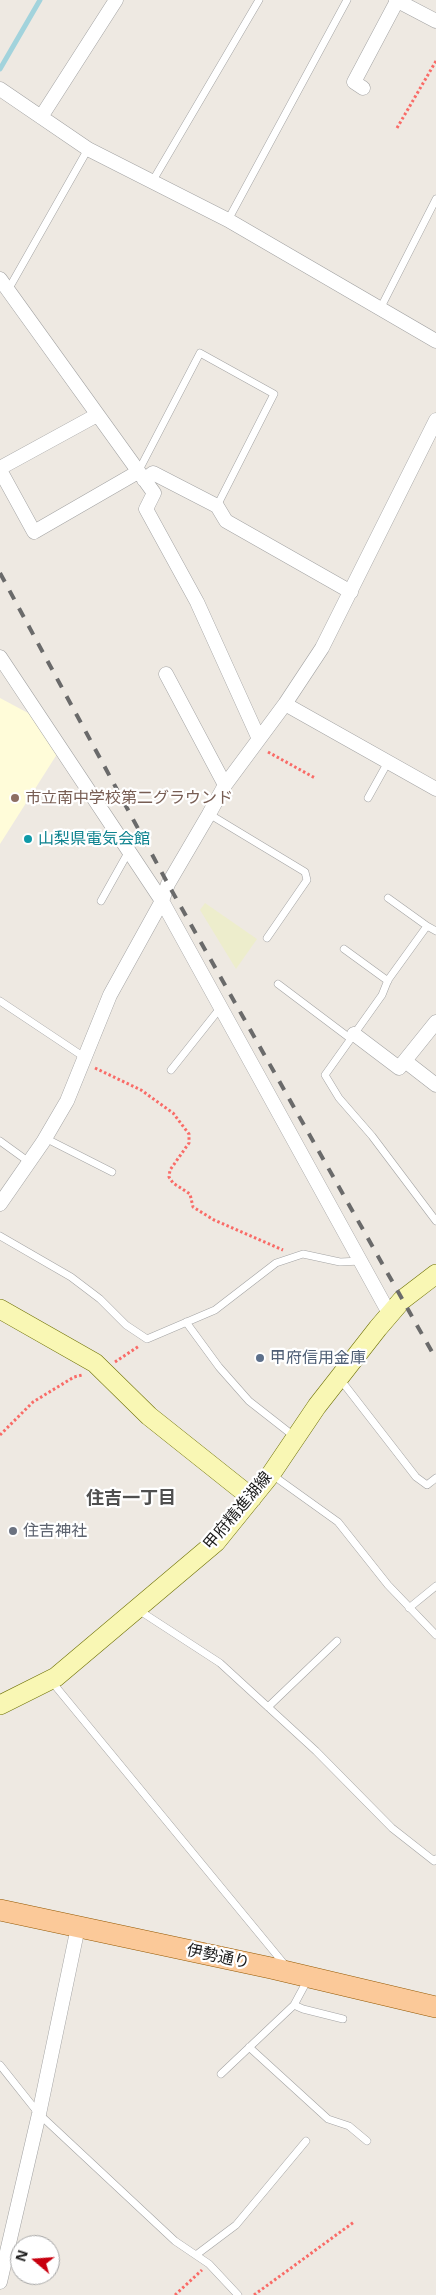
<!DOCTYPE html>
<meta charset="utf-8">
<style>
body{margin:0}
#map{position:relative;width:436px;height:2295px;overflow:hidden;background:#eee9e2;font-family:"Open Sans",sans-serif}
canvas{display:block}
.north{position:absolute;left:10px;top:2235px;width:50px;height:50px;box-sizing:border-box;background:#fff;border:1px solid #a4a4a4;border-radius:50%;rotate:288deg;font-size:14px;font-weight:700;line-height:20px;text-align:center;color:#1c1c1c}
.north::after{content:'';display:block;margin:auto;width:18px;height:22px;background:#c8000f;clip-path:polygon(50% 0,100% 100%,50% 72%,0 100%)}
</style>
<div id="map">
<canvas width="436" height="2295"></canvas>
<div class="north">N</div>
</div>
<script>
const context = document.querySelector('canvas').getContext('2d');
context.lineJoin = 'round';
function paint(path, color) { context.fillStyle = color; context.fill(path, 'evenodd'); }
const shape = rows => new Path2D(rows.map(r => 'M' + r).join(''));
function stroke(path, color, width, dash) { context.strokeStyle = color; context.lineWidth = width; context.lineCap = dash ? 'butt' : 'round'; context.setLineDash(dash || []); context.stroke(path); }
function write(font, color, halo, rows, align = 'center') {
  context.font = font + ' "Open Sans","Noto Sans JP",sans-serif'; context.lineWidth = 4.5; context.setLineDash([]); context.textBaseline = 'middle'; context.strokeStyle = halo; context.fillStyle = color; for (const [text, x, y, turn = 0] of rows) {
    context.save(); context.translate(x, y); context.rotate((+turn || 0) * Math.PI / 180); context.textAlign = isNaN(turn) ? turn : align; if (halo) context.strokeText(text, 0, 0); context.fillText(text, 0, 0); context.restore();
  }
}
const education = shape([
 [0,698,43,721,59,751,0,844]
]);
const farmland = shape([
 [205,903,257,939,236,969,200,910]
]);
const stream = shape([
 [0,69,40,0]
]);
const path = shape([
 [397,128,436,61],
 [268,752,315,778],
 [95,1068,141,1090,173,1113,189,1134,189,1143,170,1170,169,1177,173,1183,190,1194,193,1207,214,1220,283,1250],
 [115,1362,139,1346],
 [0,1435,33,1402,74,1377,82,1375],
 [175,2295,202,2270],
 [254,2295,354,2222]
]);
const lane = shape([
 [152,182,259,0],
 [228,220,347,0],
 [8,290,88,149],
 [380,309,436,199],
 [138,472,200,353,274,394,217,506],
 [368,798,388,762],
 [209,814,305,872,307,880,267,938],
 [388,898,427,926],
 [101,901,129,851],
 [436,931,427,926,388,980,382,995,325,1075,339,1098,372,1136,436,1221],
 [344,949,388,981],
 [278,984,351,1039],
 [0,1001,84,1057],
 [171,1070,221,1007],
 [45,1138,112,1172],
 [0,1141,29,1162],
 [0,1236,71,1277,100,1299,126,1325,147,1339,215,1310,276,1263,303,1254,340,1262,361,1261],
 [186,1322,219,1367,249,1401,295,1437],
 [340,1379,416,1477,427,1485,436,1478],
 [271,1474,338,1522,388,1585,436,1635],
 [409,1608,436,1586],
 [137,1609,220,1663,316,1751,392,1828,434,1861,436,1859],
 [52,1682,285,1965],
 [268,1707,337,1641],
 [294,2005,303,2009,343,2019],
 [249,2047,328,2119,349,2126,367,2141],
 [0,2065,39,2114,175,2241,209,2264,238,2295],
 [221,2074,294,2005,308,1979],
 [196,2255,236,2225,306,2141]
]);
const street = shape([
 [396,0,436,21],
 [363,88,354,82,397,1],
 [0,89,88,149,228,220,436,341],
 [41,117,116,0],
 [0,279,154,493,146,509,197,602,259,739],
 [0,468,97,415],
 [0,470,34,532,138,472],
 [144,480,153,473,217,506,226,521,351,592],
 [0,657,162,901,389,1313],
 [166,674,225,785],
 [285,704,436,789],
 [354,1034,399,1068,436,1022],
 [405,1061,436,1085],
 [0,1204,43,1142,67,1101,110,995,162,901,168,884,209,814,225,785,285,704,322,648,436,420],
 [0,2282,39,2114,78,1927]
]);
const secondary = shape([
 [0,1309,95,1363,149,1416,252,1498],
 [0,1705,56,1677,216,1542,271,1474,317,1406,378,1328,402,1300,436,1274]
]);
const primary = shape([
 [0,1910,271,1968,436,2007]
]);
const rail = shape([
 [0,573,168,884,436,1359]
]);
const markers = [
 [15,798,5,"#8d6e63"],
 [28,839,5,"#0f9aa8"],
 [260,1358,5,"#5c6f8a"],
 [13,1531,5,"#6b7280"]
];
const educationNames = [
 ["市立南中学校第二グラウンド",25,798]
];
const cultureNames = [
 ["山梨県電気会館",38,839]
];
const serviceNames = [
 ["甲府信用金庫",270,1358]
];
const streetNames = [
 ["甲府精進湖線",238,1511,-50],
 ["伊勢通り",218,1957,12]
];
const worshipNames = [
 ["住吉神社",23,1531]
];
const neighbourhoodNames = [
 ["住吉一丁目",131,1499]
];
paint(education, '#fffcd9');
paint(farmland, '#ededcc');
stroke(stream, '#a2d3dc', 5);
stroke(lane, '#a3a3a3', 8);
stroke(street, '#a3a3a3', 15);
stroke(secondary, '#6e7105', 20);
stroke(primary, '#945800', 22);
stroke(path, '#f96b67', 3, [2.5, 2.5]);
stroke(lane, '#fff', 7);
stroke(street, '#fff', 14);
stroke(secondary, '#f9f7b4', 19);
stroke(primary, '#fbc999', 21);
stroke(rail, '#6a6a6a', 4, [10, 10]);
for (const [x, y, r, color] of markers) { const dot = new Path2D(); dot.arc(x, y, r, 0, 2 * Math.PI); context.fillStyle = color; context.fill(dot); stroke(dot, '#fff', 2); }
write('16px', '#785e54', '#fff', educationNames, 'left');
write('16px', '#0d838f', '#fff', cultureNames, 'left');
write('16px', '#4e5e75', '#fff', serviceNames, 'left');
write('16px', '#1c1c1c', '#fff', streetNames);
write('16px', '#5b616d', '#fff', worshipNames, 'left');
write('bold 18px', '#4f4f4f', '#fff', neighbourhoodNames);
</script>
